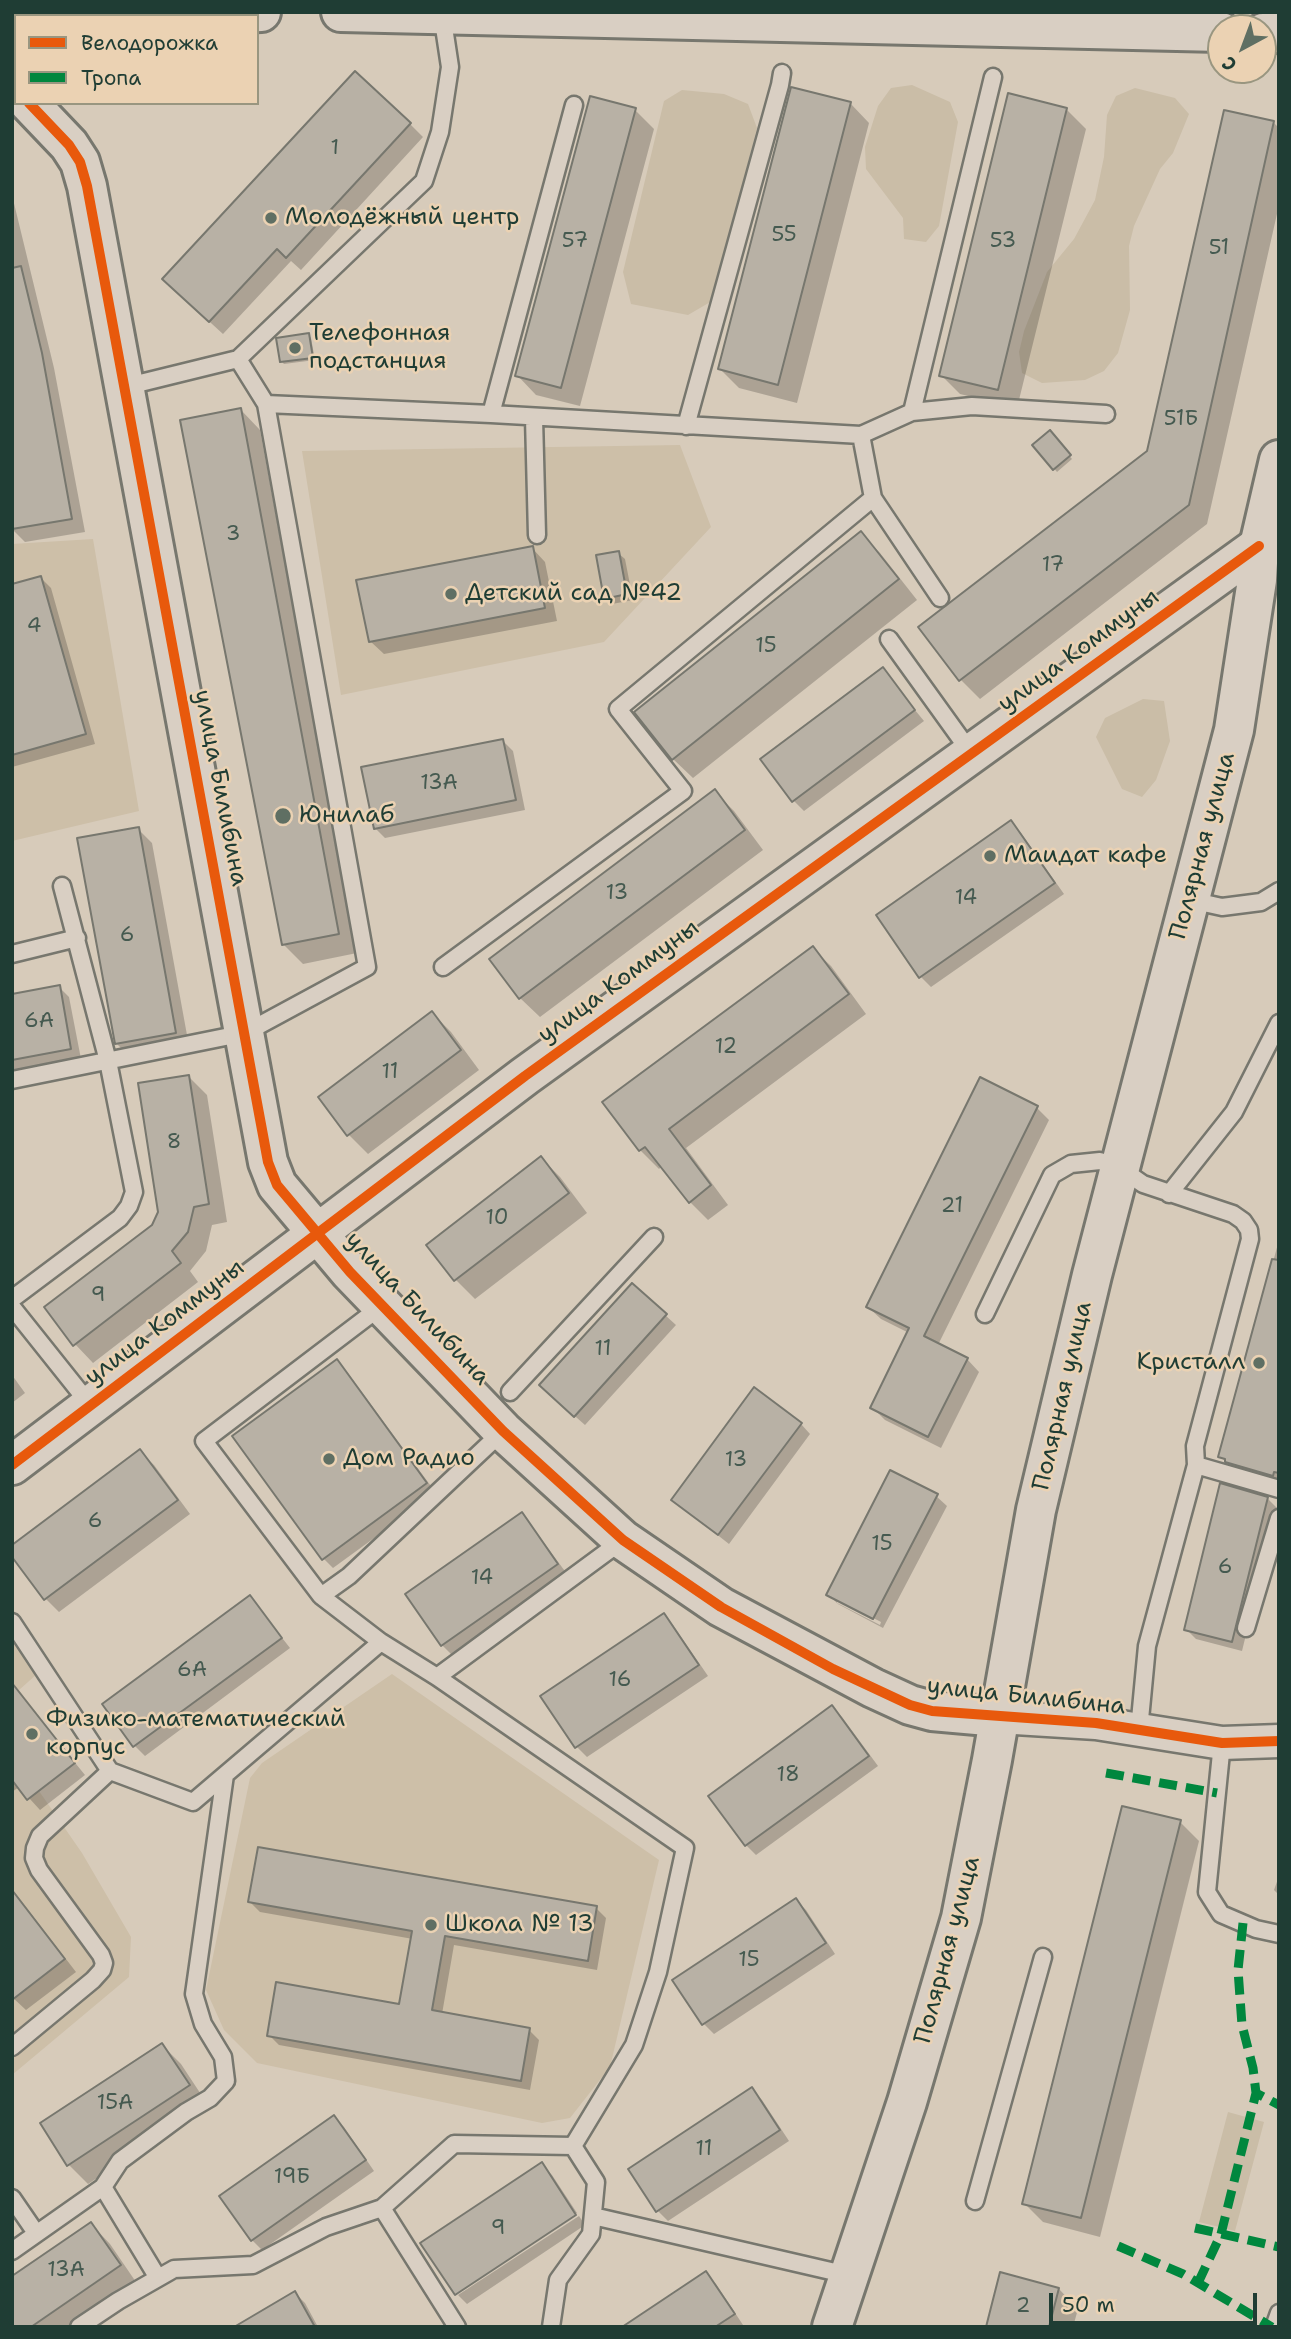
<!DOCTYPE html>
<meta charset="utf-8">
<style>
body{margin:0}
#map{position:relative;width:1291px;height:2339px;overflow:hidden;background:#d7cbba;font-family:"Shantell Sans",sans-serif}
canvas{display:block}
.frame{position:absolute;inset:0;border:14px solid #1f3d34;pointer-events:none}
.legend{position:absolute;left:14px;top:14px;width:245px;height:91px;box-sizing:border-box;background:#ebd2b3;border:2px solid #999680;margin:0;padding:9px 12px;list-style:none;font-size:21px;color:#1f3d34}
.legend li{display:flex;align-items:center;gap:14px;height:35px}
.legend b{width:35px;border:2px solid #999680}
.north{position:absolute;left:1207px;top:14px;width:70px;height:70px;box-sizing:border-box;background:#ebd2b3;border:2px solid #999680;border-radius:50%;rotate:221deg;font-size:19px;font-weight:700;line-height:28px;text-align:center;color:#1f3d34}
.north::after{content:'';display:block;margin:auto;width:24px;height:32px;background:#5f6f63;clip-path:polygon(50% 0,100% 100%,50% 72%,0 100%)}
.scale{position:absolute;left:1049px;top:2293px;width:208px;height:32px;box-sizing:border-box;border:4px solid #1f3d34;border-top:0;padding-left:9px;font-size:21px;line-height:24px;white-space:nowrap;color:#1f3d34;-webkit-text-stroke:5px #ebd2b3;paint-order:stroke}
</style>
<div id="map">
<canvas width="1291" height="2339"></canvas>
<div class="frame"></div>
<ul class="legend">
<li><b style="height:9px;background:#e8590c"></b>Велодорожка</li>
<li><b style="height:9px;background:#00873e"></b>Тропа</li>
</ul>
<div class="north">С</div>
<div class="scale">50 m</div>
</div>
<script>
const context = document.querySelector('canvas').getContext('2d');
context.lineJoin = 'round';
function paint(path, color) { context.fillStyle = color; context.fill(path, 'evenodd'); }
const shape = rows => new Path2D(rows.map(r => 'M' + r).join(''));
function stroke(path, color, width, dash) { context.strokeStyle = color; context.lineWidth = width; context.lineCap = dash ? 'butt' : 'round'; context.setLineDash(dash || []); context.stroke(path); }
function write(font, color, halo, rows, align = 'center') {
  context.font = font + ' "Shantell Sans",sans-serif'; context.lineWidth = 5; context.setLineDash([]); context.textBaseline = 'middle'; context.strokeStyle = halo; context.fillStyle = color; for (const [text, x, y, turn = 0] of rows) {
    context.save(); context.translate(x, y); context.rotate((+turn || 0) * Math.PI / 180); context.textAlign = isNaN(turn) ? turn : align; if (halo) context.strokeText(text, 0, 0); context.fillText(text, 0, 0); context.restore();
  }
}
const built = shape([
 [680,445,711,527,604,642,341,695,302,451],
 [93,539,139,811,12,841,12,544],
 [12,1640,37,1674,19,1690,75,1763,39,1791,82,1853,131,1937,129,1977,12,2075],
 [392,1674,659,1860,610,2067,570,2118,542,2123,257,2063,224,2030,206,1990,250,1778,262,1763]
]);
const green = shape([
 [912,85,950,102,958,122,939,226,926,242,904,239,903,218,866,169,865,147,878,106,891,88],
 [1135,88,1175,98,1189,114,1173,153,1160,169,1134,226,1129,246,1130,310,1118,353,1104,371,1085,380,1042,383,1022,373,1019,352,1024,331,1047,272,1074,239,1095,200,1104,157,1107,115,1116,96],
 [682,90,724,94,748,104,757,128,712,301,688,315,631,304,623,272,664,101],
 [1143,699,1164,701,1170,741,1156,780,1142,797,1122,789,1096,737,1105,718],
 [1228,2112,1264,2122,1235,2231,1199,2222]
]);
const shadow = shape([
 [850,103,869,123,797,403,739,388,720,369],
 [1066,109,1086,129,1017,408,960,394,941,375],
 [635,110,654,129,580,406,536,395,517,375],
 [1274,123,1279,128,1279,205,1207,524,980,699,961,680,920,628,1149,452],
 [410,124,423,137,301,270,291,261,223,334,178,293],
 [12,195,54,368,85,532,25,542,12,529],
 [309,335,311,338,315,360,284,364,282,362],
 [241,410,260,430,357,953,303,964,283,944],
 [1050,433,1072,459,1057,472,1035,445],
 [861,534,880,553,917,600,693,778,673,759,637,713],
 [532,548,545,562,557,621,384,654,370,641],
 [618,553,625,559,633,600,612,604,606,598],
 [41,578,51,588,95,744,12,767,12,586],
 [882,670,924,721,804,811,794,801],
 [503,741,513,751,525,810,385,838,375,828],
 [715,792,734,811,763,850,540,1017,520,998],
 [1011,823,1021,833,1064,894,931,987,921,977,878,915],
 [138,829,152,843,189,1046,130,1057,116,1043],
 [812,948,831,966,866,1014,686,1148,728,1205,708,1220,690,1202,662,1166,659,1169,640,1150],
 [59,987,69,997,81,1059,12,1072,12,996],
 [432,1013,451,1032,479,1070,368,1154,349,1135,320,1097],
 [188,1076,207,1095,227,1222,212,1225,206,1251,190,1271,198,1282,93,1363,75,1344,160,1212],
 [1037,1108,1049,1120,938,1345,967,1359,979,1372,941,1448,885,1420,872,1407,909,1333,881,1319,868,1307],
 [541,1158,560,1177,587,1213,475,1299,456,1280,428,1245],
 [1279,1240,1279,1487,1235,1471,1220,1456],
 [632,1285,676,1325,585,1425,551,1395],
 [337,1362,347,1372,436,1493,333,1568,323,1558],
 [12,1375,25,1393,12,1403],
 [801,1424,810,1434,729,1544,673,1500],
 [140,1452,154,1465,190,1514,59,1612,45,1598],
 [936,1496,947,1506,883,1628,838,1604,828,1594],
 [837,1599,881,1622,880,1625,837,1603],
 [1267,1498,1277,1508,1242,1651,1196,1639,1186,1629],
 [521,1515,531,1525,567,1574,452,1655,442,1645],
 [250,1597,290,1648,145,1756,135,1746],
 [663,1615,673,1625,708,1676,587,1757,577,1747,543,1696],
 [24,1700,85,1775,40,1810,19,1787,12,1792,12,1708],
 [832,1707,842,1717,878,1766,756,1855,746,1845,710,1796],
 [1180,1822,1199,1841,1100,2237,1043,2222,1024,2203],
 [1279,1876,1279,1895,1274,1890],
 [12,1889,76,1972,26,2010,12,1997],
 [796,1900,806,1910,835,1954,714,2034,704,2024],
 [250,1902,596,1908,606,1918,597,1970,454,1945,442,2014,529,2030,539,2040,530,2090,279,2045,269,2035,401,2006,413,1939,260,1912],
 [162,2045,181,2064,208,2105,88,2184,69,2165,42,2124],
 [752,2090,762,2100,789,2141,668,2221,658,2211],
 [334,2117,344,2127,374,2171,262,2250,252,2240],
 [542,2165,552,2175,577,2213,456,2293],
 [579,2216,585,2225,467,2304,458,2295],
 [91,2224,110,2244,138,2285,78,2327,12,2327],
 [706,2274,716,2284,743,2325,740,2327,625,2327],
 [1059,2289,1078,2309,1073,2327,988,2327],
 [295,2293,305,2303,318,2327,237,2327]
]);
const building = shape([
 [355,71,411,123,286,258,277,249,209,322,162,279,355,71],
 [791,87,851,102,778,385,718,369,791,87],
 [1008,93,1067,108,998,390,939,376,1008,93],
 [590,96,636,108,561,388,515,376,590,96],
 [1224,110,1274,121,1189,505,959,681,918,627,1147,451,1224,110],
 [21,266,42,353,72,519,12,529,12,268,21,266],
 [309,333,313,358,280,362,276,338,309,333],
 [241,408,339,934,282,945,180,420,241,408],
 [1050,430,1071,455,1053,470,1032,445,1050,430],
 [861,531,899,579,672,760,634,712,861,531],
 [533,546,545,608,369,642,356,580,533,546],
 [619,551,627,594,604,599,596,555,619,551],
 [41,576,86,734,12,755,12,584,41,576],
 [883,667,915,710,792,802,760,759,883,667],
 [503,739,516,800,374,829,361,767,503,739],
 [715,789,745,830,519,999,489,959,715,789],
 [1011,820,1055,883,919,978,876,915,1011,820],
 [139,827,176,1033,115,1044,77,838,139,827],
 [813,946,849,994,669,1129,711,1185,689,1203,645,1147,639,1151,602,1102,813,946],
 [60,985,71,1049,12,1060,12,994,60,985],
 [432,1011,461,1050,347,1136,318,1097,432,1011],
 [189,1075,209,1204,194,1207,188,1232,172,1251,181,1263,73,1346,44,1307,152,1225,158,1212,138,1083,189,1075],
 [980,1077,1038,1106,924,1336,968,1358,928,1437,870,1408,909,1328,866,1307,980,1077],
 [541,1156,569,1193,454,1281,426,1245,541,1156],
 [1272,1259,1279,1260,1279,1473,1274,1472,1273,1476,1225,1462,1225,1459,1218,1457,1272,1259],
 [632,1283,667,1314,574,1417,539,1385,632,1283],
 [337,1359,427,1483,322,1560,232,1436,337,1359],
 [754,1387,802,1423,718,1535,671,1500,754,1387],
 [140,1449,178,1500,44,1600,12,1557,12,1545,140,1449],
 [890,1470,938,1494,873,1619,826,1595,890,1470],
 [1220,1483,1268,1497,1232,1642,1184,1630,1220,1483],
 [522,1512,558,1564,441,1646,405,1594,522,1512],
 [250,1595,282,1638,133,1747,102,1704,250,1595],
 [664,1613,699,1665,575,1748,540,1696,664,1613],
 [12,1683,75,1763,27,1800,12,1780,12,1683],
 [832,1705,869,1756,745,1846,708,1796,832,1705],
 [1122,1806,1181,1820,1081,2218,1022,2204,1122,1806],
 [258,1847,597,1906,588,1961,445,1936,432,2010,530,2028,521,2081,267,2036,276,1982,399,2004,412,1931,248,1902,258,1847],
 [12,1890,65,1959,12,2000,12,1890],
 [796,1898,826,1943,702,2025,672,1980,796,1898],
 [162,2043,190,2085,67,2166,40,2123,162,2043],
 [752,2087,780,2130,656,2212,628,2169,752,2087],
 [334,2115,366,2160,251,2241,219,2196,334,2115],
 [542,2162,576,2215,455,2295,420,2243,542,2162],
 [91,2222,121,2265,31,2327,12,2327,12,2276,91,2222],
 [706,2271,735,2314,715,2327,622,2327,706,2271],
 [1000,2272,1059,2288,1049,2327,986,2327,1000,2272],
 [295,2291,315,2327,234,2327,295,2291]
]);
const service = shape([
 [52,16,56,12],
 [12,17,16,18],
 [238,359,266,404,491,414,861,435,873,498,940,598],
 [124,387,238,359,424,181,440,132,450,67,442,14],
 [912,412,993,77],
 [491,414,574,105],
 [534,418,537,535],
 [686,426,780,85,782,73],
 [861,435,912,412,972,406,1106,414],
 [889,639,971,753],
 [1190,900,1222,907,1261,902,1279,891],
 [12,954,77,938],
 [443,967,683,791,618,709,873,498],
 [12,1080,245,1033,367,967,266,404],
 [1169,1194,1234,1112,1279,1023],
 [12,1299,120,1218,129,1206,134,1192,108,1061,62,886],
 [383,1305,204,1441,321,1596,349,1576,503,1431],
 [12,1307,91,1406],
 [985,1314,1052,1175,1071,1164,1100,1161,1120,1168,1143,1184,1233,1214,1243,1221,1249,1230,1250,1239,1195,1446,1196,1465,1279,1489],
 [510,1392,654,1237],
 [321,1596,381,1642,437,1677,685,1848,658,1972,634,2045,573,2146,596,2182,591,2234,558,2280,551,2327],
 [12,1622,110,1771,193,1802,381,1642],
 [1246,1628,1279,1518],
 [437,1677,623,1540],
 [1139,1730,1147,1646,1196,1465],
 [1222,1743,1207,1892,1221,1914,1256,1929,1279,1934],
 [12,2047,93,1980,102,1970,104,1963,101,1955,39,1870,34,1858,35,1848,40,1836,110,1771],
 [103,2187,158,2278],
 [12,2198,36,2233],
 [975,2201,1043,1957],
 [382,2208,454,2144,573,2146],
 [593,2216,848,2275],
 [12,2251,103,2187,120,2161,186,2112,210,2098,226,2081,223,2057,203,2024,194,1994,225,1775],
 [79,2327,118,2301,174,2269,253,2265,326,2227,382,2208,457,2327],
 [1274,2327,1279,2313]
]);
const minor = shape([
 [999,1717,1096,1723,1222,1743,1279,1741]
]);
const tertiary = shape([
 [29,103,69,145,80,162,87,186,268,1162,277,1185,350,1272,503,1431,623,1540,721,1607,873,1688,910,1705,932,1711,999,1717],
 [12,1465,525,1076,1259,546]
]);
const secondary = shape([
 [211,12,221,14,261,12],
 [341,12,1221,32],
 [1263,33,1279,33],
 [832,2327,907,2102,961,1918,992,1760,1036,1510,1092,1275,1234,730,1257,580,1259,546,1279,460]
]);
const quiet = shape([
 [1106,1773,1217,1793],
 [1243,1923,1238,1970,1242,2025,1253,2068,1256,2093,1279,2105],
 [1195,2228,1279,2247],
 [1118,2246,1183,2274,1272,2327],
 [1198,2283,1221,2234,1256,2093]
]);
const cycleway = shape([
 [29,103,69,145,80,162,87,186,268,1162,277,1185,350,1272,503,1431,623,1540,721,1607,833,1669,910,1705,932,1711,1096,1723,1222,1743,1279,1741],
 [12,1465,525,1076,1259,546]
]);
const markers = [
 [271,218,7,"#5f6f63"],
 [295,348,7,"#5f6f63"],
 [451,594,7,"#5f6f63"],
 [283,816,9,"#5f6f63"],
 [990,856,7,"#5f6f63"],
 [1259,1363,7,"#5f6f63"],
 [329,1459,7,"#5f6f63"],
 [32,1734,7,"#5f6f63"],
 [431,1925,7,"#5f6f63"]
];
const numberNames = [
 ["1",335,149],
 ["55",784,236],
 ["57",575,242],
 ["53",1003,242],
 ["51",1219,249],
 ["51Б",1181,420],
 ["3",233,535],
 ["17",1053,566],
 ["4",34,627],
 ["15",766,647],
 ["13А",439,784],
 ["13",617,894],
 ["14",966,899],
 ["6",127,936],
 ["6А",39,1022],
 ["12",726,1048],
 ["11",390,1073],
 ["8",174,1143],
 ["21",952,1207],
 ["10",497,1219],
 ["9",98,1296],
 ["11",603,1350],
 ["13",736,1461],
 ["6",95,1522],
 ["15",882,1545],
 ["6",1225,1568],
 ["14",482,1579],
 ["6А",192,1671],
 ["16",620,1681],
 ["18",788,1776],
 ["15",749,1961],
 ["15А",115,2104],
 ["11",704,2150],
 ["19Б",292,2178],
 ["9",498,2229],
 ["13А",66,2271],
 ["2",1023,2307]
];
const poiNames = [
 ["Молодёжный центр",285,218],
 ["Телефонная",309,334],
 ["подстанция",309,362],
 ["Детский сад №42",465,594],
 ["Юнилаб",299,816],
 ["Маидат кафе",1004,856],
 ["Кристалл",1245,1363,"right"],
 ["Дом Радио",343,1459],
 ["Физико-математический",46,1720],
 ["корпус",46,1748],
 ["Школа № 13",445,1925]
];
const streetNames = [
 ["улица Коммуны",1079,651,-36],
 ["улица Билибина",220,788,79],
 ["Полярная улица",1203,846,-75],
 ["улица Коммуны",619,982,-36],
 ["улица Билибина",417,1309,47],
 ["улица Коммуны",165,1323,-37],
 ["Полярная улица",1063,1396,-77],
 ["улица Билибина",1026,1697,6],
 ["Полярная улица",948,1950,-75]
];
paint(built, '#cdbfa8');
paint(green, '#cabda7');
paint(shadow, '#0003');
paint(building, '#b8b1a5');
stroke(building, '#77776e', 2);
stroke(service, '#77776e', 21);
stroke(minor, '#77776e', 37);
stroke(tertiary, '#77776e', 44);
stroke(secondary, '#77776e', 44);
stroke(service, '#d9cfc3', 16);
stroke(minor, '#d9cfc3', 32);
stroke(tertiary, '#d9cfc3', 38);
stroke(secondary, '#d9cfc3', 38);
stroke(quiet, '#00873e', 9, [18, 9]);
stroke(cycleway, '#e8590c', 10);
for (const [x, y, r, color] of markers) { const dot = new Path2D(); dot.arc(x, y, r, 0, 2 * Math.PI); context.fillStyle = color; context.fill(dot); stroke(dot, '#ebd2b3', 2.5); }
write('21px', '#455a50', null, numberNames);
write('24px', '#1f3d34', '#ebd2b3', poiNames, 'left');
write('24px', '#1f3d34', '#ebd2b3', streetNames);
</script>
